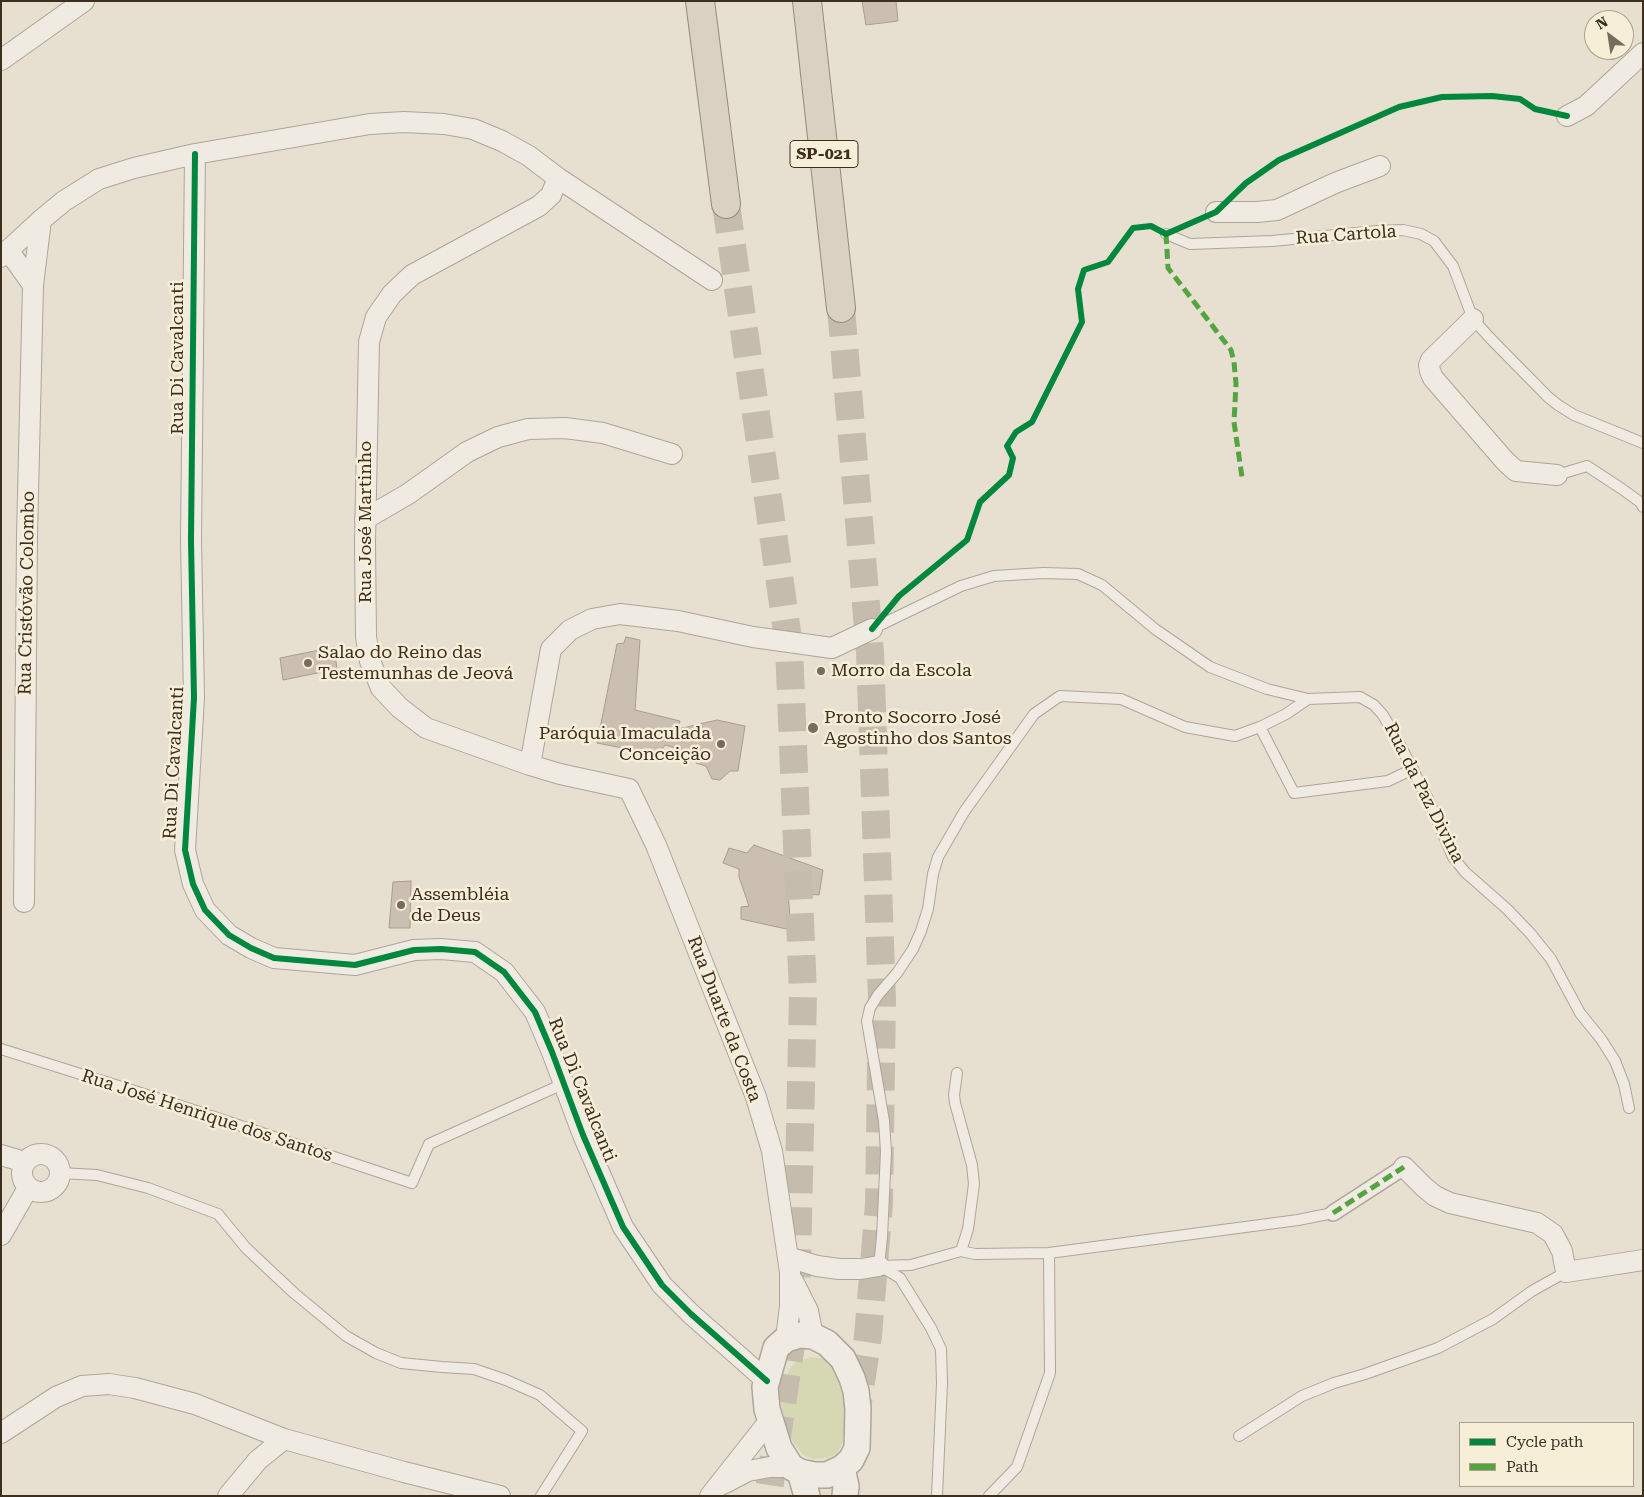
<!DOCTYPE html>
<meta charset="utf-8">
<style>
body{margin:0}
#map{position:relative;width:1644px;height:1497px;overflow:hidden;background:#e7e0d1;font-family:"Roboto Serif",serif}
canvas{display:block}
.frame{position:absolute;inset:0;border:2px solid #3d2e20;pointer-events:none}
.legend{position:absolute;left:1459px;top:1422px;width:175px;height:65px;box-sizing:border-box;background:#f7eed8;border:1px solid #ada18e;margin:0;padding:6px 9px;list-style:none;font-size:15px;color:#3d2e20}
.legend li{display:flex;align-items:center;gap:10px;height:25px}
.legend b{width:25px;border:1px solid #ada18e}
.north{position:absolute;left:1584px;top:10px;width:50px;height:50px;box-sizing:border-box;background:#f7eed8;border:1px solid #ada18e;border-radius:50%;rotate:329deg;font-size:14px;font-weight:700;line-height:20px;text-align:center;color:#3d2e20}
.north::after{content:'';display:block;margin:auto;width:18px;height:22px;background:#786c5e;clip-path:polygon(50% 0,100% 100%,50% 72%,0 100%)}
</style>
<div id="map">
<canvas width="1644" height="1497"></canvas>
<div class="frame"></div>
<ul class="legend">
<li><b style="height:6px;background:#00873e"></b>Cycle path</li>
<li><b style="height:6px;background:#54a441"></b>Path</li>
</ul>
<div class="north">N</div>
</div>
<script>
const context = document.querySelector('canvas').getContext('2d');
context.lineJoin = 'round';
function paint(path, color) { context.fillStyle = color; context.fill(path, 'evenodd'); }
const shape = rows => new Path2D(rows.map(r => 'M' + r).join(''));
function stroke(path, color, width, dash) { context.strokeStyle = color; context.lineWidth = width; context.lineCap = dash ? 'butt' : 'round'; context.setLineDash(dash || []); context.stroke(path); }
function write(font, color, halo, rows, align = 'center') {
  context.font = font + ' "Roboto Serif",serif'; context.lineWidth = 5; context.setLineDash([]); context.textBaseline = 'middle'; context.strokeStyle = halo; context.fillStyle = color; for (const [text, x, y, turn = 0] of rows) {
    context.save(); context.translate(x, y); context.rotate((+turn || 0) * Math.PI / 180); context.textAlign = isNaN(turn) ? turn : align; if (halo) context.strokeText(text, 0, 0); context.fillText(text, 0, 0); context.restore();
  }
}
const green = shape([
 [812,1357,825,1359,832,1366,844,1395,846,1424,843,1441,837,1453,827,1458,813,1459,803,1455,791,1439,781,1405,784,1382,790,1368,797,1361]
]);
const building = shape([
 [862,1,896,1,898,21,866,25,862,1],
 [626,637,640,640,635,710,680,721,678,729,717,720,745,726,738,771,730,771,720,780,712,779,706,766,696,763,697,754,665,745,658,755,597,743,617,644,624,643,626,637],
 [334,647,337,669,283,680,280,658,334,647],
 [754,845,823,870,819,895,788,892,791,930,741,919,741,907,749,906,739,877,739,869,723,863,729,848,747,853,754,845],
 [411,881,410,928,389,928,393,882,411,881]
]);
const motorwayTunnel = shape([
 [726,204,789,646,803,994,796,1312,768,1496],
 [841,308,870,652,882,1000,879,1204,868,1336,857,1408]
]);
const service = shape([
 [1166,234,1190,244,1272,241,1377,231,1403,230,1421,234,1434,241,1453,266,1473,319,1489,337,1548,397,1558,405,1574,415,1643,443],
 [1557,475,1587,466,1622,489,1640,502,1643,507],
 [872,629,961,586,994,576,1043,573,1078,574,1102,585,1155,629,1210,667,1267,689,1308,699,1360,697,1374,705,1383,715,1399,743,1428,799,1453,857,1465,872,1507,909,1530,933,1551,959,1580,1013,1601,1039,1615,1061,1624,1084,1629,1108],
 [1260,727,1294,793,1388,781,1413,769],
 [1,1049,163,1100,412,1183,429,1144,563,1084],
 [957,1073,954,1095,955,1103,972,1165,974,1184,968,1229,961,1251],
 [60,1173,97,1175,148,1188,218,1214,246,1248,294,1293,346,1336,376,1353,401,1363,442,1367,474,1369,506,1380,540,1395,582,1431,541,1496],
 [879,1266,882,1237,886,1152,884,1121,867,1021,870,1008,878,995,897,973,913,949,921,931,928,909,933,874,938,857,964,812,1034,714,1060,696,1121,699,1185,727,1235,736,1260,727,1286,714,1308,699],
 [879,1266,911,1265,961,1251,975,1254,1049,1253,1298,1220,1333,1213],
 [880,1266,900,1278,931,1328,941,1349,942,1383,937,1496],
 [1239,1436,1302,1396,1334,1383,1365,1374,1438,1348,1493,1319,1532,1291,1566,1272],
 [989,1496,1017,1467,1050,1373,1049,1253]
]);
const pedestrian = shape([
 [1333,1213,1404,1167]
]);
const minor = shape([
 [1,60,84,1],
 [1567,116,1586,106,1643,53],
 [195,154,191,540,194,698,185,850,193,884,205,910,229,935,251,948,274,958,355,965,414,950,441,949,475,952,504,972,535,1012,552,1052,583,1135,623,1227,662,1285,691,1314,767,1381],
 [558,178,551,195,539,206,412,275,392,294,376,317,369,342,365,542,366,637,370,661,381,688,400,708,426,728,530,765,560,774,629,789,656,845,719,1004,756,1097,772,1151,790,1272,790,1306,786,1339],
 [1216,212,1257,212,1277,210,1335,183,1380,166],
 [8,250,33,285],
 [1,257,41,220,64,201,99,179,134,168,195,154,370,124,404,122,444,124,473,129,502,141,529,156,558,178,712,280],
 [1473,319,1431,360,1429,365,1430,371,1433,378,1505,461,1516,471,1557,475],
 [365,519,408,494,467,452,498,437,528,429,565,428,603,433,672,454],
 [530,765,551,649,570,630,592,619,620,614,678,621,753,637,832,648,872,629],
 [24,902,27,536,33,285,41,220],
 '22 1173a19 19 0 1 1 38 0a19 19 0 1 1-38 0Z',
 [1,1155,25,1162],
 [1404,1167,1424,1187,1435,1196,1450,1203,1537,1223,1553,1234,1562,1251,1566,1272,1643,1260],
 [1,1235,28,1188],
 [788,1257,817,1266,839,1269,861,1269,879,1266],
 [793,1281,808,1311,813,1336],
 [1,1433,56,1397,82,1386,109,1384,135,1388,195,1404,284,1439,404,1472,500,1496],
 [723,1484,748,1471,770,1467,791,1467],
 [228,1496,258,1460,284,1439],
 [710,1496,770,1420]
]);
const tertiary = shape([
 [800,1335,813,1336,827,1343,843,1359,852,1378,856,1391,858,1409,857,1448,851,1460,842,1468,827,1475,814,1475,800,1472,791,1467,779,1448,767,1409,765,1387,776,1348,786,1339,800,1335],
 [842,1468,846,1486,845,1496],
 [800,1472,807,1496]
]);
const motorway = shape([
 [700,1,726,204],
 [807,1,841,308]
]);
const quiet = shape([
 [1166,234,1168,268,1231,350,1234,362,1236,384,1234,422,1242,477],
 [1333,1213,1404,1167]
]);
const cycleway = shape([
 [195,154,191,540,194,698,185,850,193,884,205,910,229,935,251,948,274,958,355,965,414,950,441,949,475,952,504,972,535,1012,552,1052,583,1135,623,1227,662,1285,691,1314,767,1381],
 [872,629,899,596,967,540,980,502,1009,475,1013,458,1007,446,1016,432,1032,422,1082,322,1078,289,1084,270,1108,262,1133,228,1151,226,1166,234,1216,212,1246,183,1279,160,1399,107,1442,97,1492,96,1520,99,1535,109,1567,116]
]);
const markers = [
 [308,663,5,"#786c5e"],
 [821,671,5,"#786c5e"],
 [813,728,6,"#786c5e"],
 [721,744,5,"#786c5e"],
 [401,905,5,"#786c5e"]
];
const shields = [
 [824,154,68]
];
const shieldNames = [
 ["SP-021",824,154]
];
const streetNames = [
 ["Rua Cartola",1346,235,-4],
 ["Rua Di Cavalcanti",178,358,-90],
 ["Rua José Martinho",366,522,-90],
 ["Rua Cristóvão Colombo",27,593,-89],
 ["Rua Di Cavalcanti",174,763,-87],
 ["Rua da Paz Divina",1424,793,63],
 ["Rua Duarte da Costa",724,1019,69],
 ["Rua Di Cavalcanti",582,1090,68],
 ["Rua José Henrique dos Santos",207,1116,18]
];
const poiNames = [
 ["Salao do Reino das",318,653],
 ["Testemunhas de Jeová",318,674],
 ["Morro da Escola",831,671],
 ["Pronto Socorro José",824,718],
 ["Agostinho dos Santos",824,739],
 ["Paróquia Imaculada",711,734,"right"],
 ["Conceição",711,755,"right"],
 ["Assembléia",411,895],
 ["de Deus",411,916]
];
paint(green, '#d6d7b3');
paint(building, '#cbbfb2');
stroke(building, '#a89c90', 1);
stroke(motorwayTunnel, '#c5bcae', 28, [28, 14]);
stroke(service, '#ada599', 12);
stroke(pedestrian, '#ada599', 18);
stroke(minor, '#ada599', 22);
stroke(tertiary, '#ada599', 28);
stroke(motorway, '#928b80', 30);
stroke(service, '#efebe3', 10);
stroke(pedestrian, '#efebe3', 15);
stroke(minor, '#efebe3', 20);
stroke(tertiary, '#efebe3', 25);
stroke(motorway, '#dad1c2', 28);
stroke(quiet, '#54a441', 5, [10, 5]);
stroke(cycleway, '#00873e', 6);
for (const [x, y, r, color] of markers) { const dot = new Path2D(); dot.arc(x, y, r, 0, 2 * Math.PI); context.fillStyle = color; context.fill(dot); stroke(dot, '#f7eed8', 2); }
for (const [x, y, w] of shields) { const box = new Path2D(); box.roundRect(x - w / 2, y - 13.5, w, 27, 4); context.fillStyle = '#f7eed8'; context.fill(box); stroke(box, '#3d2e20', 1); }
write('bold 16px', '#3d2e20', null, shieldNames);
write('18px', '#3d2e20', '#f7eed8', streetNames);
write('18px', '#3d2e20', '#f7eed8', poiNames, 'left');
</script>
